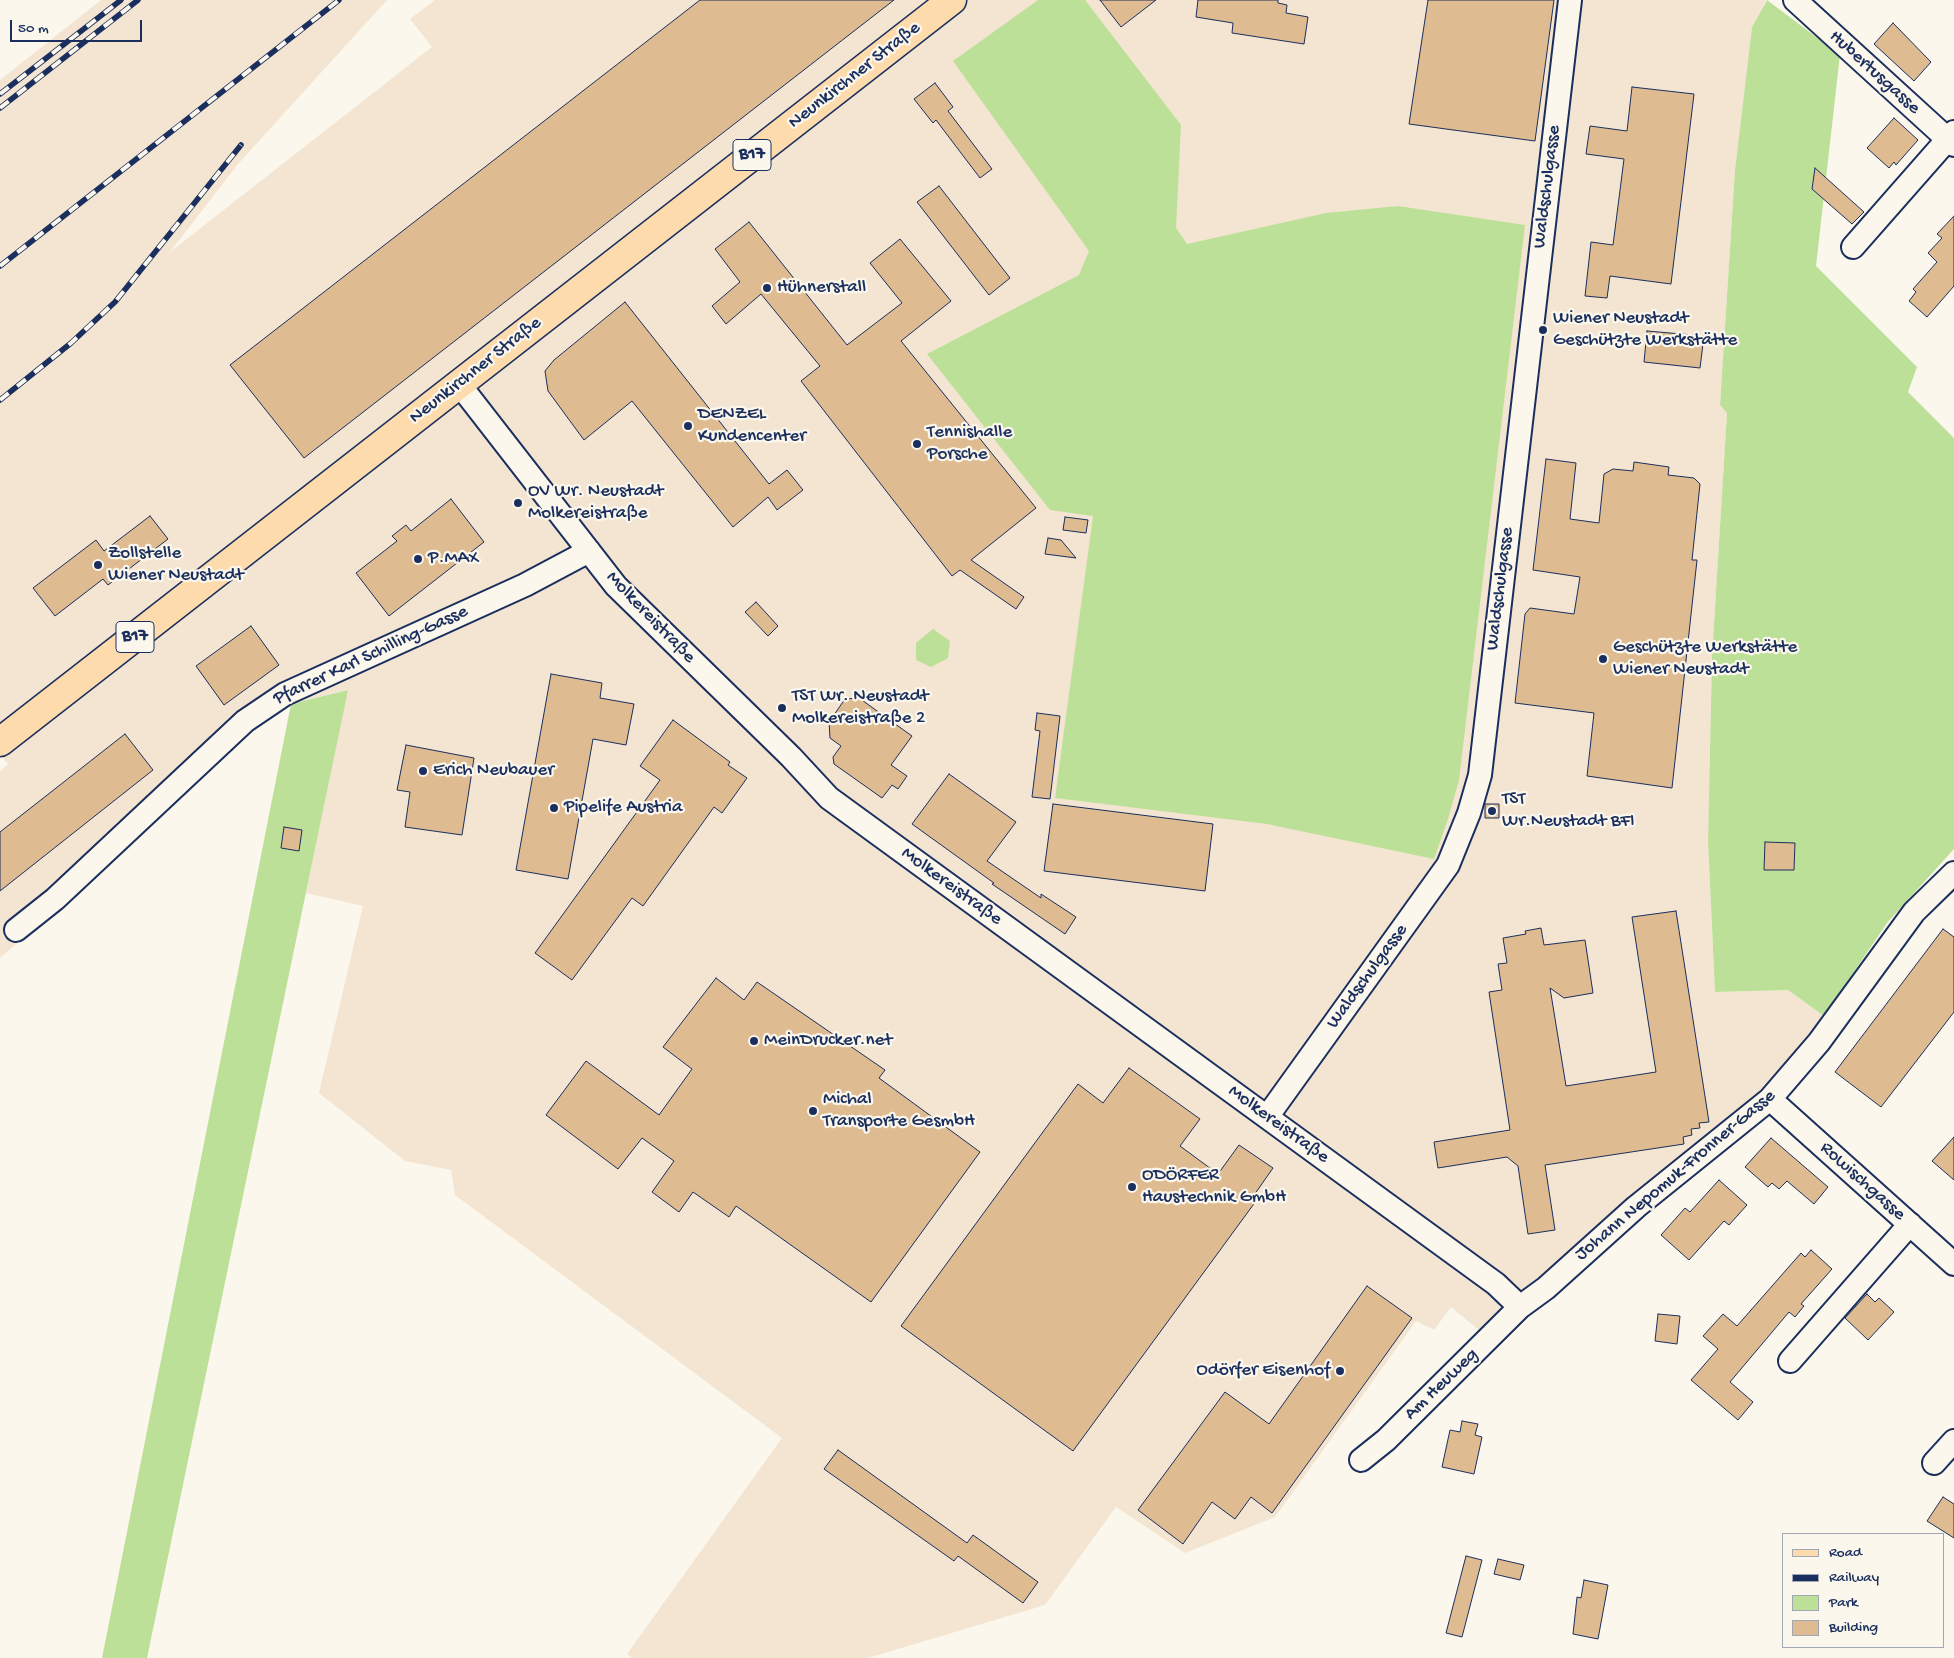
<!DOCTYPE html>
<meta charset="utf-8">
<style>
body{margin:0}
#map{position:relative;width:1954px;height:1658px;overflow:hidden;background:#fbf7ec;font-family:"Gochi Hand",sans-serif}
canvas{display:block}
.legend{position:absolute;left:1782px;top:1533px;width:162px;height:115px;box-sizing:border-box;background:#fbf7ec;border:1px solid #a1a7b3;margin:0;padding:6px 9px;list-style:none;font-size:15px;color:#1b2f5e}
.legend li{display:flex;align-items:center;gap:10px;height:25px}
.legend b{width:25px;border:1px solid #a1a7b3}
.scale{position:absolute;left:10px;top:20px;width:132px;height:22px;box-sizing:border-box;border:2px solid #1b2f5e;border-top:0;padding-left:6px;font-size:15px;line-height:18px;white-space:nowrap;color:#1b2f5e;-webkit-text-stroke:4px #fbf7ec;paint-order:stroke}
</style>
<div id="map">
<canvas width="1954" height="1658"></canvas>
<ul class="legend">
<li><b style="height:6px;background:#fddbac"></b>Road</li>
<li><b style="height:6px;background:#1b2f5e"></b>Railway</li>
<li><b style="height:14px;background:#bde099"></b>Park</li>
<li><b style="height:14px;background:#dfbb91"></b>Building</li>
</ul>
<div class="scale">50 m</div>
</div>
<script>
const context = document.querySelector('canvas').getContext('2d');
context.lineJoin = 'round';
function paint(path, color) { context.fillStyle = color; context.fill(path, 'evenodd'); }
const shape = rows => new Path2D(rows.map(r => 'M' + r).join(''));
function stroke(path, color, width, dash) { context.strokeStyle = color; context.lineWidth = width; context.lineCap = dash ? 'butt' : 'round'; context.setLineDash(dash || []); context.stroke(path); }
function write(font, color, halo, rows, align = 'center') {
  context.font = font + ' "Gochi Hand",sans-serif'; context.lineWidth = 4.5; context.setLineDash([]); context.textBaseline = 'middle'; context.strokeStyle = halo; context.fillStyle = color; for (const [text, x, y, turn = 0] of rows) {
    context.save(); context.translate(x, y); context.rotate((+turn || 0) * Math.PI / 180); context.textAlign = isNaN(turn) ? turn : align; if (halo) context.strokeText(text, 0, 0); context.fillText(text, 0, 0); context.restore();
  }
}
const built = shape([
 [101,0,387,0,238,164,170,252,432,47,410,19,435,0,1766,0,1752,27,1735,170,1720,405,1727,413,1712,656,1708,842,1715,992,1788,990,1824,1016,1761,1091,1691,1150,1628,1198,1485,1335,1451,1307,1434,1330,1416,1321,1275,1517,1185,1553,1116,1507,1045,1605,868,1658,632,1658,627,1654,782,1438,455,1195,451,1170,405,1161,319,1093,363,906,306,893,347,690,291,704,230,746,58,907,0,958,0,771,8,764,0,755,0,80]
]);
const green = shape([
 [1038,0,1085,0,1181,125,1176,228,1187,244,1326,213,1398,206,1525,225,1459,780,1448,819,1434,859,1267,824,1055,798,1093,516,1050,510,927,354,1079,275,1089,251,953,61],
 [1767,0,1840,55,1816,266,1917,367,1908,392,1954,438,1954,849,1887,923,1824,1016,1788,990,1715,992,1708,842,1712,656,1727,413,1720,405,1735,170,1752,27],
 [933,629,950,641,948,658,931,667,916,660,916,643],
 [348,690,147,1658,102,1658,291,704]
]);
const building = shape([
 [700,0,894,0,304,458,230,365,700,0],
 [1100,0,1156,0,1121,27,1100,0],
 [1198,0,1278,0,1278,3,1287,5,1286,13,1308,17,1304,44,1232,33,1233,23,1196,17,1198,0],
 [1428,0,1554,0,1535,141,1409,124,1428,0],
 [1893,23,1931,62,1914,81,1874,44,1893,23],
 [935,83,953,107,948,111,992,169,980,178,936,120,933,123,914,99,935,83],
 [1632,87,1694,94,1671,284,1610,276,1607,298,1585,296,1591,242,1613,245,1624,159,1586,154,1590,126,1627,131,1632,87],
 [1894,118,1918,140,1896,165,1894,162,1889,168,1867,148,1894,118],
 [1815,168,1864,212,1852,224,1812,189,1815,168],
 [939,186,1010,278,989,295,917,202,939,186],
 [1954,216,1954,286,1927,317,1909,301,1916,292,1913,289,1937,262,1928,253,1942,238,1937,234,1954,216],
 [749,222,847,345,902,303,870,263,900,239,951,301,901,341,1036,508,971,560,1024,597,1016,609,960,570,952,576,801,381,820,366,761,294,726,324,712,306,740,282,715,249,749,222],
 [625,302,769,484,787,470,803,490,777,510,768,497,733,527,632,401,584,440,548,391,545,371,554,360,625,302],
 [1647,331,1704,336,1700,368,1644,362,1647,331],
 [1546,459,1576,463,1570,519,1599,523,1604,474,1613,469,1633,471,1634,462,1669,467,1668,475,1694,478,1700,484,1692,560,1697,560,1672,788,1587,776,1594,713,1515,703,1525,614,1530,608,1574,614,1580,577,1533,570,1546,459],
 [451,499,484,542,389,616,356,573,397,541,392,536,406,525,411,531,451,499],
 [150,516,168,539,108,585,103,579,55,616,33,588,96,540,104,551,150,516],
 [1065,517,1088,520,1086,533,1063,530,1065,517],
 [1048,538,1061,540,1076,558,1045,554,1048,538],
 [756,602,778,626,768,636,745,612,756,602],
 [251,626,279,665,224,705,196,666,251,626],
 [551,674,602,683,600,698,634,704,626,745,593,739,568,879,516,870,551,674],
 [859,698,912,736,891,765,907,776,898,789,892,785,882,798,834,764,833,757,841,746,830,738,829,722,845,699,859,698],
 [1037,713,1060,716,1050,799,1032,797,1040,731,1035,730,1037,713],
 [673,720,730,762,728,765,747,778,722,813,714,807,643,906,632,898,572,980,535,953,660,780,640,766,673,720],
 [125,734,153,770,0,891,0,832,125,734],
 [406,745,474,758,462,835,405,827,410,792,397,790,406,745],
 [949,774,1016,822,987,861,1041,898,1041,894,1076,917,1065,934,992,884,994,883,912,824,949,774],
 [1053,804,1213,824,1205,891,1044,871,1053,804],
 [1485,804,1499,804,1499,818,1485,818,1485,804],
 [284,827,302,830,299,851,281,848,284,827],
 [1765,842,1795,843,1794,870,1764,870,1765,842],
 [1676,911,1709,1122,1699,1123,1700,1128,1691,1129,1692,1135,1683,1137,1684,1144,1545,1165,1555,1230,1528,1234,1518,1166,1507,1157,1438,1168,1434,1142,1510,1130,1489,992,1502,990,1498,964,1507,963,1503,938,1526,934,1525,931,1541,928,1544,945,1585,940,1593,993,1564,998,1550,988,1566,1086,1656,1072,1632,917,1676,911],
 [1943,929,1954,937,1954,1012,1881,1107,1835,1072,1943,929],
 [716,978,744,1000,757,982,885,1070,879,1078,980,1152,871,1302,736,1206,729,1217,693,1192,679,1212,652,1192,674,1161,642,1138,618,1169,546,1115,586,1061,659,1115,692,1069,663,1047,716,978],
 [1129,1068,1200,1119,1180,1146,1218,1174,1239,1145,1273,1168,1252,1198,1256,1201,1073,1451,901,1326,1078,1084,1103,1103,1129,1068],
 [1954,1137,1954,1180,1932,1161,1954,1137],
 [1771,1138,1828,1187,1814,1204,1787,1181,1779,1189,1772,1183,1768,1187,1745,1167,1771,1138],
 [1719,1180,1747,1205,1729,1225,1724,1221,1689,1260,1661,1235,1685,1208,1690,1212,1719,1180],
 [1811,1250,1832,1269,1801,1304,1804,1306,1795,1317,1789,1312,1730,1382,1753,1402,1738,1420,1691,1380,1718,1349,1703,1336,1723,1314,1737,1326,1801,1253,1805,1257,1811,1250],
 [1367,1286,1412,1318,1272,1513,1251,1497,1235,1519,1212,1502,1183,1544,1138,1510,1225,1392,1269,1424,1367,1286],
 [1867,1294,1875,1302,1879,1298,1894,1312,1868,1340,1845,1318,1867,1294],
 [1658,1314,1680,1316,1677,1344,1655,1341,1658,1314],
 [1462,1421,1478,1424,1475,1435,1482,1437,1474,1474,1442,1467,1450,1430,1460,1432,1462,1421],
 [838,1450,967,1543,973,1535,1038,1582,1023,1603,958,1556,954,1561,824,1469,838,1450],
 [1943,1497,1954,1504,1954,1538,1927,1521,1943,1497],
 [1466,1556,1482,1560,1462,1637,1446,1633,1466,1556],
 [1498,1559,1524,1565,1520,1580,1494,1574,1498,1559],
 [1584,1580,1608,1585,1598,1639,1573,1634,1577,1597,1581,1598,1584,1580]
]);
const minor = shape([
 [1795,0,1954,145],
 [1853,247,1954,132],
 [459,384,616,586,791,757,829,798,1496,1284,1520,1307],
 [16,930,55,899,245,721,285,694,525,585,589,551],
 [1770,1099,1954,1264],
 [1267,1117,1448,865,1469,813,1480,775,1570,0],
 [1790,1361,1910,1224],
 [1361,1460,1386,1440,1520,1307,1546,1288,1636,1207,1770,1099,1819,1042,1914,912,1954,873],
 [1934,1463,1954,1441]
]);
const major = shape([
 [0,742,952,0]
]);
const rail = shape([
 [0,94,121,0],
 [0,108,138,0],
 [0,266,339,0],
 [0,400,71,343,115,302,241,145]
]);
const markers = [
 [767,288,5,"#1b2f5e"],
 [1543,330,5,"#1b2f5e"],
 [688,426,5,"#1b2f5e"],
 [917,444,5,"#1b2f5e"],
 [518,503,5,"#1b2f5e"],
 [418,559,5,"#1b2f5e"],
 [98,565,5,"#1b2f5e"],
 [1603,659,5,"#1b2f5e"],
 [782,708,5,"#1b2f5e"],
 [423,771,5,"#1b2f5e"],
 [554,808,5,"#1b2f5e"],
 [1492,811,5,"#1b2f5e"],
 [754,1041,5,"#1b2f5e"],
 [813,1111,5,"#1b2f5e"],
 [1132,1187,5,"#1b2f5e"],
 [1340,1371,5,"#1b2f5e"]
];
const shields = [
 [752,155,38],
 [135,637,38]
];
const shieldNames = [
 ["B17",752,155],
 ["B17",135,637]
];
const streetNames = [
 ["Hubertusgasse",1874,73,42],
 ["Neunkirchner Straße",855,76,-38],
 ["Waldschulgasse",1548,187,-83],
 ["Neunkirchner Straße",476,371,-38],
 ["Waldschulgasse",1501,589,-83],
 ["Molkereistraße",650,618,46],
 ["Pfarrer Karl Schilling-Gasse",371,656,-25],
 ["Molkereistraße",951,887,36],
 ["Waldschulgasse",1368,977,-54],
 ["Molkereistraße",1278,1125,36],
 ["Johann Nepomuk-Fronner-Gasse",1676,1176,-40],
 ["Rowischgasse",1862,1182,42],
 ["Am Heuweg",1442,1385,-44]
];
const poiNames = [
 ["Hühnerstall",777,288],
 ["Wiener Neustadt",1553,319],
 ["Geschützte Werkstätte",1553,341],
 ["DENZEL",698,415],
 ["Kundencenter",698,437],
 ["Tennishalle",927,433],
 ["Porsche",927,455],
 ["OV Wr. Neustadt",528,492],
 ["Molkereistraße",528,514],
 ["Zollstelle",108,554],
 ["Wiener Neustadt",108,576],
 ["P.MAX",428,559],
 ["Geschützte Werkstätte",1613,648],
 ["Wiener Neustadt",1613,670],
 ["TST Wr. Neustadt",792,697],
 ["Molkereistraße 2",792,719],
 ["Erich Neubauer",433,771],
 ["TST",1502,800],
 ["Wr.Neustadt BFI",1502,822],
 ["Pipelife Austria",564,808],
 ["MeinDrucker.net",764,1041],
 ["Michal",823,1100],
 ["Transporte GesmbH",823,1122],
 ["ODÖRFER",1142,1176],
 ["Haustechnik GmbH",1142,1198],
 ["Odörfer Eisenhof",1330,1371,"right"]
];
paint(built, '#f3e5d1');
paint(green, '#bde099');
paint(building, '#dfbb91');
stroke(building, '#1b2f5e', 1);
stroke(minor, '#1b2f5e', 26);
stroke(major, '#1b2f5e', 31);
stroke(minor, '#fbf7ec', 22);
stroke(major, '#fddbac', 28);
stroke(rail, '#1b2f5e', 5.5);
stroke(rail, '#fbf7ec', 4, [11]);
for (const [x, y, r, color] of markers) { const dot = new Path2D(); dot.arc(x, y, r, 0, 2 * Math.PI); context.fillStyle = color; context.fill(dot); stroke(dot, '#fbf7ec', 2); }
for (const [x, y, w] of shields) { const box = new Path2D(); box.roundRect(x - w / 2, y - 15.5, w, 31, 4); context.fillStyle = '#fbf7ec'; context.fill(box); stroke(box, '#1b2f5e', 1); }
write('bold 18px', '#1b2f5e', null, shieldNames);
write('19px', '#1b2f5e', '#fbf7ec', streetNames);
write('19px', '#1b2f5e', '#fbf7ec', poiNames, 'left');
</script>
